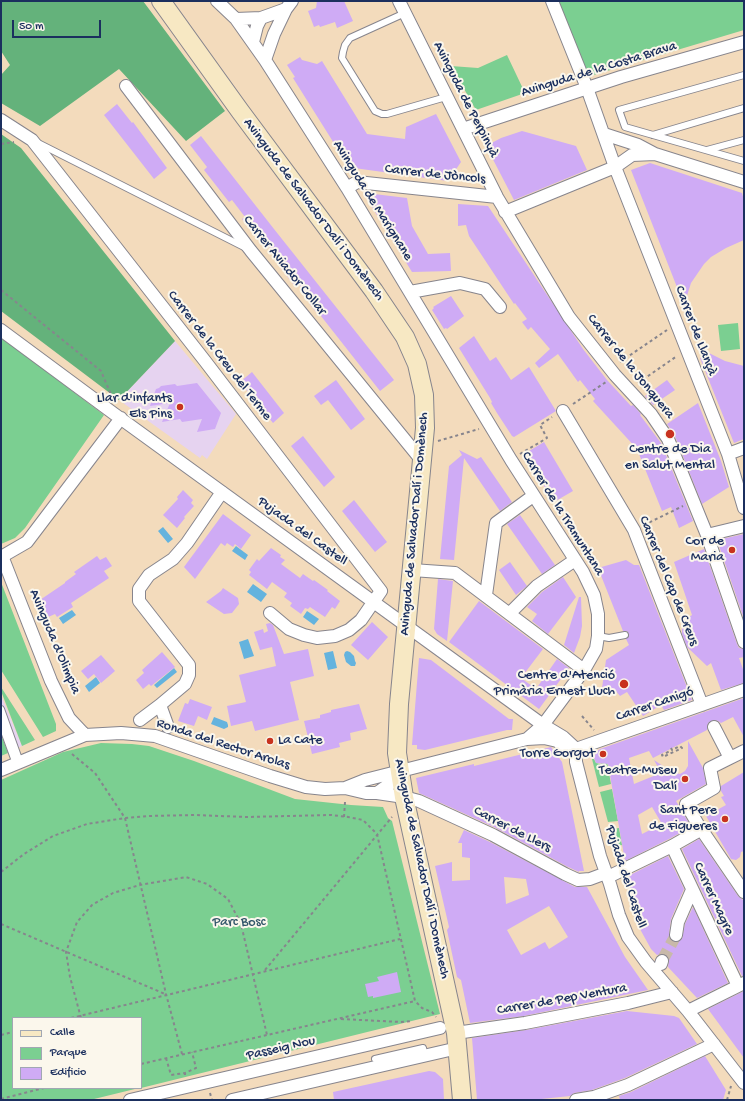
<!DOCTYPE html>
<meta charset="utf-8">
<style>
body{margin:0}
#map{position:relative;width:745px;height:1101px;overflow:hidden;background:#f3dbbc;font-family:"Gochi Hand",sans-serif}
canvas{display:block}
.frame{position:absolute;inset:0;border:2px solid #1b2f5e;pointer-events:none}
.legend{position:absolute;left:12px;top:1017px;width:130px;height:72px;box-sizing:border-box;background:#fbf7ec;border:1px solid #a1a7b3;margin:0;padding:5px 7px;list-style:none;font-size:12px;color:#1b2f5e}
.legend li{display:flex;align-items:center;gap:8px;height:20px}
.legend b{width:20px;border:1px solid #a1a7b3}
.scale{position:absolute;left:12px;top:20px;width:89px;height:18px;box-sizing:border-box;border:2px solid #1b2f5e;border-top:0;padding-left:5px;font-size:12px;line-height:14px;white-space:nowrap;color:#1b2f5e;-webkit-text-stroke:3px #fbf7ec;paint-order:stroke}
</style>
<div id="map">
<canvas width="745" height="1101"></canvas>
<div class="frame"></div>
<ul class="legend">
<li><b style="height:5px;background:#f7e8c3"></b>Calle</li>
<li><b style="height:11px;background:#7bcf91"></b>Parque</li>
<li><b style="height:11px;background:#cfabf5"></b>Edificio</li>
</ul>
<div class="scale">50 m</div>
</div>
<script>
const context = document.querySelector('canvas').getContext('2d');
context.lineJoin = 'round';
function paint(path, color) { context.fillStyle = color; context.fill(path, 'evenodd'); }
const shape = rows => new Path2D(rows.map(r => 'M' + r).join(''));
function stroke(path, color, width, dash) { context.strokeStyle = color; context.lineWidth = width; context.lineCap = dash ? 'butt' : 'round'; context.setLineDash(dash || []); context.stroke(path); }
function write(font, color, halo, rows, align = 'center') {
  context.font = font + ' "Gochi Hand",sans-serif'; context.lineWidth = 4; context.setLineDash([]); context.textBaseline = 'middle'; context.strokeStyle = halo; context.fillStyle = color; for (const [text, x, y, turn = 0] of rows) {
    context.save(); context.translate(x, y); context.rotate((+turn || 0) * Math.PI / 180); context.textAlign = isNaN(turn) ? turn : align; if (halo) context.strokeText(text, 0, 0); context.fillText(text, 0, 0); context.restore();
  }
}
const built = shape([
 [175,341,236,414,207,459,202,455,200,458,119,400],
 [1,695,22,746,1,756]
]);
const green = shape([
 [558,1,744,1,744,30,587,77],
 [507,55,525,93,476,110,451,66,478,68],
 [738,323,740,349,721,351,718,325],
 [1,337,104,415,25,528,15,538,1,544],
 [1,582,56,724,56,731,43,737,1,670],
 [1,687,35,740,22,746,1,691],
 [1,734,8,753,1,756],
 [101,743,132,744,149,746,194,761,295,799,351,805,383,807,388,818,392,821,440,1014,141,1088,141,1018,13,1018,13,1088,139,1088,90,1100,1,1100,1,780,63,752],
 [592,759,594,759,596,763,600,764,607,762,611,784,599,787],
 [612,789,618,821,608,822,600,792],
 [619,828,622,845,614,847,611,829]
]);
const forest = shape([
 [1,1,143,1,225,111,186,141,119,69,40,126,1,103,1,75,10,65,1,51],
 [1,134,21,148,175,341,119,400,1,311]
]);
const water = shape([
 [163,527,173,539,168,543,158,531],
 [236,546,248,555,245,560,232,551],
 [253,584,267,594,261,602,247,592],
 [72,610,76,615,63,624,59,618],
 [307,611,319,619,314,625,303,617],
 [248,639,254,656,244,659,239,642],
 [333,651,337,668,328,670,324,653],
 [347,651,350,652,354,656,355,661,356,663,355,666,351,666,346,662,344,655,345,652],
 [174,668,177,672,157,688,154,685],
 [96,677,100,683,89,692,85,686],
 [214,717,227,722,228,725,228,727,224,729,211,724]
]);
const building = shape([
 [317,1,344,1,353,21,337,28,335,22,320,27,319,25,314,27,308,11,316,8],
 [300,57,302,60,317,64,322,61,367,134,405,139,406,127,436,114,461,162,448,181,354,168,347,164,293,78,295,77,287,65],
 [117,104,132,123,133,122,167,168,154,179,104,115],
 [522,131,576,146,587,170,514,200,486,146,501,138],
 [201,136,274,229,394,380,380,391,317,311,316,312,309,303,312,300,297,282,294,285,277,263,280,260,266,243,263,245,242,219,245,217,232,200,229,202,204,170,207,167,190,145],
 [650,163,742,193,744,200,744,240,726,248,711,257,704,264,691,283,684,305,631,170],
 [374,194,407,198,412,226,428,254,450,253,451,271,412,272,369,202],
 [458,204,488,206,583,349,607,380,631,406,633,405,641,414,640,415,661,443,693,521,679,528,671,507,662,511,637,449,593,401,595,399,580,380,578,382,558,354,539,368,535,363,550,349,531,327,528,330,522,322,527,319,515,303,514,304,469,236,466,225,458,226],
 [451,296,464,316,447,329,446,328,444,329,432,310,434,308,433,307],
 [474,336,490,361,496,357,511,380,529,367,556,411,514,437,512,436,497,413,491,403,492,402,490,398,459,348],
 [707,352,725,361,744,366,744,439,734,443,700,358],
 [252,372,284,413,273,423,240,382],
 [336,380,365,419,351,430,328,400,321,405,314,396],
 [667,380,675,390,653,405,645,396],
 [197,383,221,413,215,429,197,432,202,419,182,422,180,419,162,422,170,403,150,406,156,389,159,388,161,386,175,384,177,386],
 [698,403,721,461,729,487,702,504,675,436,667,424],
 [303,436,335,477,324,487,291,446],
 [544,442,573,491,554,502,524,454],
 [459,450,477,459,481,457,512,502,500,511,464,458,454,560,440,559,449,466,462,455],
 [183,490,193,500,191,503,194,506,184,517,185,518,177,528,163,515,178,499,177,497],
 [354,500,387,542,375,552,342,511],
 [223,514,251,535,241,549,235,544,233,547,227,543,225,546,221,543,195,579,184,567],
 [520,515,555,565,542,574,507,524],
 [744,534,744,619,717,540],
 [271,548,281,555,280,557,285,560,281,564,300,578,303,574,313,581,314,580,328,590,327,591,340,601,335,609,332,607,325,617,310,607,308,609,305,608,301,614,290,606,292,603,284,597,287,593,272,582,267,589,249,575,251,572,249,570,257,559,259,561],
 [704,549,737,644,739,648,744,649,744,657,739,658,744,672,744,683,721,690,711,663,707,666,687,647,682,634,682,622,692,615,674,562],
 [97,556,100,560,106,557,112,566,104,571,109,578,71,603,73,607,57,617,55,614,46,618,37,602,65,583,65,582,76,574,74,572],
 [626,560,634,565,639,565,692,700,664,710,661,705,643,716,627,692,620,696,615,690,602,688,606,660,629,645,626,639,629,635,627,631,623,631,598,568],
 [510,562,527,586,516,595,499,570],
 [563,577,576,597,548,634,532,621,537,614,527,607,542,592],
 [438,579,453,581,447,641,437,634,434,629],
 [223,588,238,598,239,604,232,613,224,614,206,602,221,591],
 [579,597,581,597,582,626,580,637,574,653,564,645],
 [479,601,543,649,521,678,536,689,557,659,569,668,539,709,449,642],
 [372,622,388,637,368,660,351,645],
 [270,623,273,625,284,654,308,649,314,676,290,682,299,720,255,731,252,721,231,726,227,706,246,702,239,675,276,666,272,647,260,650,254,632,263,629,264,633,268,631,266,624],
 [162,652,175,667,151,686,149,684,143,689,136,680,144,673,142,670],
 [101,655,115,671,101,683,94,674,88,679,81,671],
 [419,658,431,660,509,719,513,719,512,730,507,730,425,750,417,749,417,745,412,745],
 [744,698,744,737,733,717,721,723,718,721,714,720,708,723,707,730,653,758,649,751,629,758,634,784,661,773,654,760,672,772,680,774,685,771,688,766,688,741,703,768,706,784,676,801,691,827,669,839,625,861,608,764,596,763,594,758,596,752,600,749],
 [652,807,662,824,642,834,638,815],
 [190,699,212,707,207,720,198,716,194,726,178,721,185,703,188,704],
 [359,704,367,729,350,733,351,740,339,743,340,747,312,754,304,721,320,718,320,715,331,712,331,710],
 [551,747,562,762,584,871,579,871,579,872,568,867,496,828,419,793,416,778,474,764,474,766],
 [744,772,744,851,741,852,740,857,736,860,731,859,706,816,726,805,721,797,724,796,721,791,721,786],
 [464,830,490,842,575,887,587,887,625,957,648,990,524,1016,470,1023,461,980,457,977,447,930,449,927,435,866,452,862,452,881,470,880,470,858,462,857,462,843,458,843],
 [504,877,526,879,529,895,506,904],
 [549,906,568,937,549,949,545,942,521,955,507,930],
 [699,839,738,896,744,901,744,976,742,976,682,849],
 [668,856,684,889,671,919,669,934,669,938,675,942,682,939,685,924,693,907,728,983,697,998,668,967,669,960,667,956,661,954,657,955,651,949,635,920,631,894,626,877],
 [397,972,401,992,373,998,373,996,368,997,365,984,379,981,377,977],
 [744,991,744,1058,708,1009],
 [627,1011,674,1016,679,1018,697,1044,625,1078,592,1090,574,1093,570,1096,532,1100,477,1100,472,1038,526,1030],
 [705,1056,726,1090,723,1100,620,1100,619,1096,631,1092],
 [429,1071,435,1072,443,1079,444,1100,334,1100,333,1092]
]);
const streetTunnel = shape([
 [662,961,676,935]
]);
const path = shape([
 [1,144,14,142],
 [1,290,101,371,112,397],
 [620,362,667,330],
 [638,383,677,356],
 [573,404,606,382],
 [438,441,479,429],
 [520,454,547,438,540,425,552,417],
 [644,525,683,506],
 [582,716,594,730],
 [671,748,672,750,662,755,663,757,682,748,680,746,672,750],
 [72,754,95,773,125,818,166,994,182,1054],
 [344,817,345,802],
 [1,872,24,854,53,836,87,824,125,818,148,816,195,815,246,817,331,815,348,817,363,820,377,834,415,1001,422,1008,432,1012,436,1017],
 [1,924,165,994],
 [265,970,392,817],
 [71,1018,400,939],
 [81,1018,70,977,66,952,77,922,92,905,113,893,140,885,186,877,207,884,228,899,241,924,267,1035],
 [341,1019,401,1022,412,1021],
 [1,1035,13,1032],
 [166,1058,171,1075,185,1073],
 [141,1064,415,1001],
 [185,1075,185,1073,196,1068,192,1052],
 [210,1093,212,1100],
 [1,1099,44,1088],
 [727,1100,731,1086]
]);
const lane = shape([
 [405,13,350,38,345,45,343,52,342,58,375,111,382,114,387,114,446,97],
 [744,75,619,110,625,127,744,161],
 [653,135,744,108],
 [38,143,246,248],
 [707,150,744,140],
 [598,636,609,638,625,635],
 [1,709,20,762],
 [1,723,16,764],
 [375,1059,423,1048,425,1055]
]);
const street = shape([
 [217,1,236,19,265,60,347,188,511,460,583,572,594,595,598,614,598,636,596,649,584,670,543,725,527,739,365,780,345,788],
 [399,1,497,197,569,317,615,375,651,414,668,439,707,535,744,642],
 [552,1,587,88,615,167,728,454,744,508],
 [236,19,261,18,286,9],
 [253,42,257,26,261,18],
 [265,60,274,34,286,9,292,1],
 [126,86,251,251,423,462],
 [1,120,32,140,205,361,381,591,361,620,349,630,335,636,317,638,304,635,289,629,270,613],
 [463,129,621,77,744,42],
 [604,134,638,145,655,154,744,182],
 [347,188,357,182,497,197],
 [505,212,615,167,632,155,655,154],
 [410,292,460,283,485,289,500,307],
 [1,330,113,413,543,725,563,737,576,749],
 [563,411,634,530,702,705],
 [728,454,744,448],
 [707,535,744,526],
 [2,556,51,681,69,718,85,735],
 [1,557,27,542,121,418],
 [412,570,455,573,584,670],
 [486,595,496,523,533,496],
 [510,613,537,586,575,560],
 [160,705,168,727],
 [140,720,160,705,185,684,189,675,189,665,139,601,139,589,149,575,173,559,187,543,222,492],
 [714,727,730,758,710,768,714,788,686,804,699,826,744,892],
 [527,739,544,738,557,741,563,746],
 [576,749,576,762,600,856,610,884,619,915,628,937,646,962,688,1011,744,1083],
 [576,749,744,690],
 [730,758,744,751],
 [1,770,85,735,121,733,155,736,270,776,306,787,325,789,345,788,366,793,377,793,404,797,419,801,493,835,565,874,578,880,590,879,606,873],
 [377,793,394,781,399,771],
 [672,846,738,986],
 [608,877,672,846,702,829],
 [676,935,678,922,692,890],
 [661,964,662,961],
 [688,1011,744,983],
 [456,1033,525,1023,628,1003,672,992],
 [130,1100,440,1028],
 [232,1100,458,1048],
 [576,1100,594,1097,628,1085,714,1044]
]);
const secondary = shape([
 [161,1,240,111,374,291,405,337,417,364,424,395,425,428,399,704,397,753,404,797,456,1033,462,1100]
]);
const markers = [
 [180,407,4,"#c8321e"],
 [670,434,5,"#c8321e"],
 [732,550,4,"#c8321e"],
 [624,684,5,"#c8321e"],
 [270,741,4,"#c8321e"],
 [603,754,4,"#c8321e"],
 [685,779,4,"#c8321e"],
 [725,819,4,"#c8321e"]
];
const streetNames = [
 ["Avinguda de la Costa Brava",599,70,-17],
 ["Avinguda de Perpinyà",465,100,63],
 ["Carrer de Jòncols",435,175,6],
 ["Avinguda de Marignane",372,201,58],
 ["Avinguda de Salvador Dalí i Domènech",313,210,53],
 ["Carrer Aviador Collar",284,266,51],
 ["Carrer de Llançà",695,331,69],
 ["Carrer de la Creu del Terme",219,356,52],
 ["Carrer de la Jonquera",630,367,51],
 ["Carrer de la Tramuntana",562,514,58],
 ["Avinguda de Salvador Dalí i Domènech",415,524,-85],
 ["Pujada del Castell",302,532,36],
 ["Carrer del Cap de Creus",668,581,68],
 ["Avinguda d'Olimpia",54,642,67],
 ["Carrer Canigó",655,705,-19],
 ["Ronda del Rector Arolas",223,745,18],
 ["Carrer de Llers",512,830,27],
 ["Avinguda de Salvador Dalí i Domènech",421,869,78],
 ["Pujada del Castell",625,877,72],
 ["Carrer Magre",713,899,65],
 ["Carrer de Pep Ventura",562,1000,-10],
 ["Passeig Nou",281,1049,-13]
];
const poiNames = [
 ["Llar d'infants",172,399],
 ["Els Pins",172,415],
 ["Centre de Dia",670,450,"center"],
 ["en Salut Mental",670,466,"center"],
 ["Cor de",724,542],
 ["Maria",724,558],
 ["Centre d'Atenció",615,676],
 ["Primària Ernest Lluch",615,692],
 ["La Cate",278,741,"left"],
 ["Torre Gorgot",595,754],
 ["Teatre-Museu",677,771],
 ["Dalí",677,787],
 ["Sant Pere",717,811],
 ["de Figueres",717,827]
];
const parkNames = [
 ["Parc Bosc",239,923]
];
paint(built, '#e6d3f0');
paint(green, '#7bcf91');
paint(forest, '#64b27b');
paint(water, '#64b3de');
paint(building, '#cfabf5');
stroke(streetTunnel, '#c8b9a9', 12, [12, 6]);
stroke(lane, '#87858d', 8);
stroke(street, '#87858d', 14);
stroke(secondary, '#87858d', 20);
stroke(path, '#87858d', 2, [3, 3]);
stroke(lane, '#fff', 6);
stroke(street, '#fff', 12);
stroke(secondary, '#f7e8c3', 18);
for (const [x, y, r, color] of markers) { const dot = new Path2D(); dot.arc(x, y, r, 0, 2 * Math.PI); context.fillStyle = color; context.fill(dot); stroke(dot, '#fbf7ec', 1.5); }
write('14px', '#1b2f5e', '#fbf7ec', streetNames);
write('14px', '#1b2f5e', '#fbf7ec', poiNames, 'right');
write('14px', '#33576b', '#fbf7ec', parkNames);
</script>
